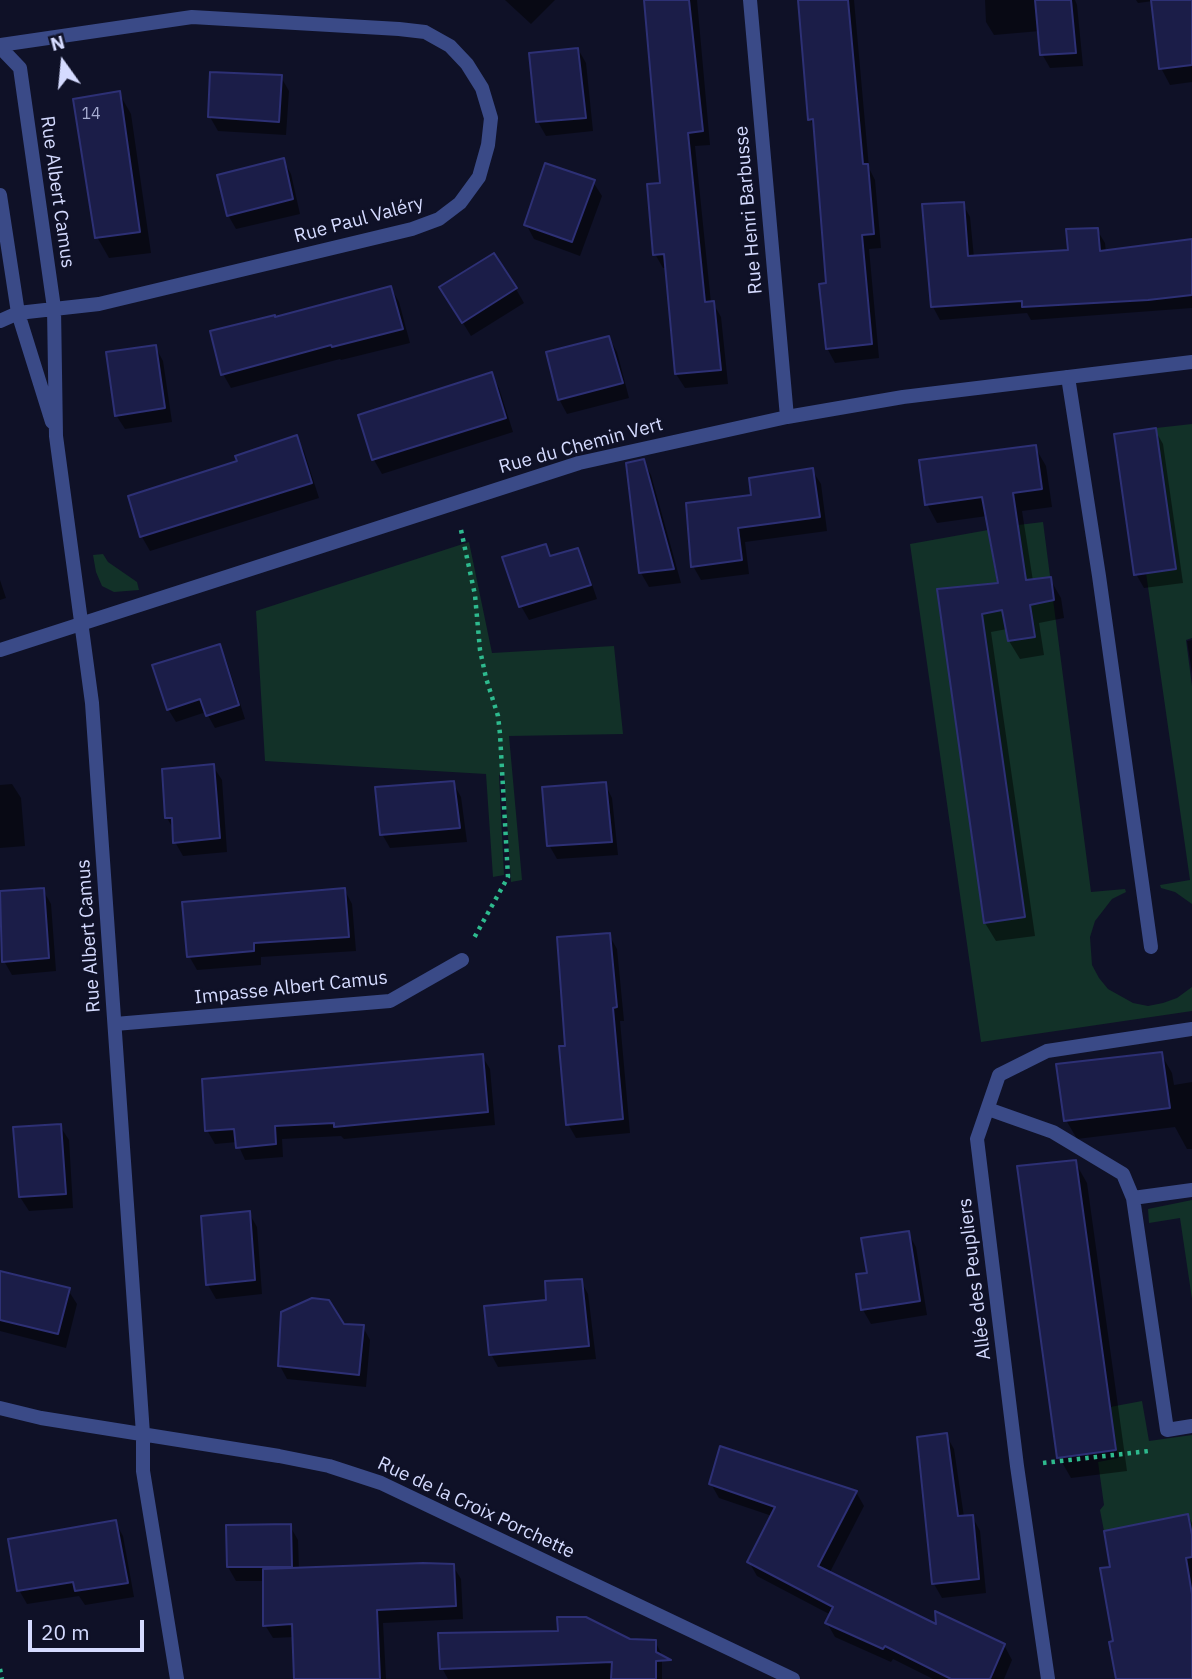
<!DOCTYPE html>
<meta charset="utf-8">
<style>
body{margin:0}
#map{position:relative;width:1192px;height:1679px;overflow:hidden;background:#0f1127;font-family:"IBM Plex Sans",sans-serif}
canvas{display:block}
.north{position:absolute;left:28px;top:28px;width:70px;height:70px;-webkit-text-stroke:5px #0f1127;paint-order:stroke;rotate:345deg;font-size:19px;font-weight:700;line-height:28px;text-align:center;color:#d5dbff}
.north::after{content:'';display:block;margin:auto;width:24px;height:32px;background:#d5dbff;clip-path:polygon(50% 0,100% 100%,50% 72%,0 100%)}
.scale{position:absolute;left:28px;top:1620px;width:116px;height:32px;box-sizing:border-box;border:4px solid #d5dbff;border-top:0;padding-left:9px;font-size:21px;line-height:24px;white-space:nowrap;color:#d5dbff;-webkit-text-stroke:5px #0f1127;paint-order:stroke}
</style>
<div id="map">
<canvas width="1192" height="1679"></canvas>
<div class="north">N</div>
<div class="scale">20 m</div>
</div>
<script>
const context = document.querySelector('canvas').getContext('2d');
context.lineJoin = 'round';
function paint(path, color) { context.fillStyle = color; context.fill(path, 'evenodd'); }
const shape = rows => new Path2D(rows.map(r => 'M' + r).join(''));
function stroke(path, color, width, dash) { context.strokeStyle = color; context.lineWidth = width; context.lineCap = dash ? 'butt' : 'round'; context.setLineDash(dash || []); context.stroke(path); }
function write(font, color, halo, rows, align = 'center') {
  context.font = font + ' "IBM Plex Sans",sans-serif'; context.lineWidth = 5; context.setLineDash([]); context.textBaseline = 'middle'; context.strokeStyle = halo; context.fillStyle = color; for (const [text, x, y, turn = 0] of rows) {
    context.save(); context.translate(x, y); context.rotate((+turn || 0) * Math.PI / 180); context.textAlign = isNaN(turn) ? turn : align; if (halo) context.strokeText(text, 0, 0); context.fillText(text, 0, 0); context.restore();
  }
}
const green = shape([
 [1192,424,1192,638,1186,640,1192,686,1192,904,1175,892,1161,888,1160,885,1190,880,1146,573,1176,569,1156,428],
 [1043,522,1091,892,1125,889,1126,892,1112,899,1095,921,1090,937,1092,965,1099,978,1108,989,1133,1003,1148,1006,1163,1003,1177,998,1192,987,1192,1011,981,1042,910,544,988,530,1002,609,1030,604,1018,525],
 [978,586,1025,917,984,923,937,590],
 [469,542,492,653,614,646,623,734,509,736,522,880,511,882,504,775,499,775,504,875,493,877,486,774,265,761,256,611],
 [103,554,108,562,137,582,139,590,114,592,102,586,96,572,93,555],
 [1192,1200,1192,1299,1180,1218,1149,1223,1148,1209],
 [1142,1401,1149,1441,1192,1435,1192,1535,1188,1514,1104,1531,1100,1510,1104,1505,1098,1462,1118,1458,1110,1407]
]);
const shadow = shape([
 [505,0,555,0,531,24],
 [646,0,697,0,710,145,695,146,711,303,713,303,721,317,728,384,685,388,676,374,667,268,663,268,655,254,662,184],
 [800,0,854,0,869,168,875,180,881,248,869,249,879,358,835,363,827,348,828,285,815,129,810,119],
 [985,0,1075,0,1077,5,1083,66,1050,68,1042,54,1040,31,994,35,986,22],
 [1136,0,1192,0,1192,82,1170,85,1161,68,1153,1,1138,3],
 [578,49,586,63,593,131,546,136,538,122],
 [281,77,289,91,286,135,218,131,210,117],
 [119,93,131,114,151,253,109,258,97,237],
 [283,160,291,174,300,214,236,229,228,215],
 [593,182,602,196,580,256,534,239,526,224],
 [963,204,970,217,974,258,1069,252,1097,230,1105,243,1106,253,1192,241,1192,308,1031,320,1027,313,940,320,933,307],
 [391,288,399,302,410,343,341,360,340,359,231,388,223,374,275,319],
 [516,289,524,303,471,336,450,302],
 [609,338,617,352,629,398,567,414,559,399],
 [155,346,163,361,172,422,125,429,116,415],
 [491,374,499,388,513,432,382,474,374,460,360,417],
 [1155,430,1163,444,1183,583,1144,588,1136,574],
 [296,437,304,451,319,498,150,551,142,537,130,497,239,462],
 [1035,447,1046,466,1052,507,1022,511,1033,581,1050,579,1061,598,1064,618,1039,623,1044,655,1020,659,1009,641,1007,629,991,632,1035,936,996,941,985,923,939,591,1000,585,987,516,937,523,927,504],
 [643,461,651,475,681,583,649,587,641,573],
 [812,470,821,484,827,531,745,542,749,574,701,580,693,566,753,497],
 [545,546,551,557,577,550,585,564,597,599,529,620,521,606],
 [0,580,6,598,0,600],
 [1192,640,1192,673,1187,641],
 [219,647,226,659,245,719,215,728,206,712,176,722,168,709],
 [213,766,222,780,227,852,183,856,175,842,174,830,167,818],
 [453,783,461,797,467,842,390,848,382,834],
 [12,784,21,798,25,846,0,848,0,785],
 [605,784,612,798,618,855,557,859,549,845],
 [344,889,352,904,356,951,261,957,261,965,197,970,189,956],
 [43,890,51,904,56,971,12,975,4,961,0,892],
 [609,935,617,949,624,1021,620,1021,630,1133,576,1138,568,1124,567,1047],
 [1161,1054,1172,1073,1174,1085,1192,1082,1192,1149,1187,1149,1175,1127,1077,1139,1066,1120],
 [482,1056,490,1069,495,1125,344,1139,341,1136,282,1139,283,1157,245,1160,237,1142,215,1144,207,1130],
 [60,1126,69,1140,73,1208,29,1211,20,1197],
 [1075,1162,1087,1183,1127,1471,1071,1478,1059,1457],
 [249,1213,257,1227,262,1294,216,1299,208,1285],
 [908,1233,916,1247,927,1315,871,1324,863,1310,858,1276,869,1274],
 [0,1273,68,1290,77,1304,66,1348,0,1331],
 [581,1281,588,1294,596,1359,498,1367,491,1354],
 [343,1326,363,1327,370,1340,366,1387,287,1379,280,1366],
 [946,1435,954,1449,964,1517,972,1516,980,1531,986,1593,942,1598,934,1584],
 [711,1484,856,1492,864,1506,829,1574,938,1627,1004,1645,1012,1660,1004,1679,933,1679,893,1659,891,1662,835,1637,827,1623,831,1615,757,1576,749,1562,772,1516,719,1498],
 [1188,1515,1192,1523,1192,1679,1117,1679,1112,1568],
 [115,1522,123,1536,134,1597,85,1605,79,1596,27,1604,19,1590],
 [290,1526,298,1540,299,1570,453,1566,461,1579,463,1619,383,1623,386,1679,296,1679,294,1637,273,1638,265,1625,265,1581,236,1581,228,1567],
 [629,1641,655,1641,662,1655,662,1679,448,1679,442,1668]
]);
const building = shape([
 [644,0,689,0,703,131,688,133,705,302,714,301,721,370,675,374,664,254,653,255,647,184,660,183,644,0],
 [798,0,848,0,863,164,868,164,874,234,862,235,872,344,826,349,819,284,826,283,813,119,808,120,798,0],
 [1035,0,1071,0,1076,53,1040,55,1035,0],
 [1151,0,1192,0,1192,65,1159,69,1151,0],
 [578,48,586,118,536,122,529,53,578,48],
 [210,72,282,75,279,122,208,117,210,72],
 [120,91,140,232,95,238,73,99,120,91],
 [284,158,293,199,227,216,217,175,284,158],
 [545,163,595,180,572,242,524,225,545,163],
 [964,202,968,256,1068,250,1066,229,1098,228,1100,251,1192,239,1192,295,1148,300,1022,307,1022,301,931,307,922,204,964,202],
 [494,253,517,288,462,323,439,287,494,253],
 [391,286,403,329,332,347,331,345,221,375,210,331,275,315,275,317,391,286],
 [609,336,623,383,558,400,546,352,609,336],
 [156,345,165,408,115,416,106,352,156,345],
 [492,372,506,418,372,460,358,415,492,372],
 [1156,428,1176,569,1134,575,1114,434,1156,428],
 [297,435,312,483,140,537,128,496,237,461,235,456,297,435],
 [1036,445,1042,489,1013,493,1026,580,1051,577,1054,600,1030,605,1035,637,1008,641,1002,610,982,614,1025,917,984,923,937,589,998,583,982,497,925,505,919,460,1036,445],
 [644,459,674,569,639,573,626,463,644,459],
 [813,468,820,517,738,528,742,560,691,567,686,503,751,495,749,478,813,468],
 [546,544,550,556,578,548,591,585,519,607,502,557,546,544],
 [220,644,239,705,206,716,200,699,167,710,152,665,220,644],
 [214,764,220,838,173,843,172,818,165,818,162,769,214,764],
 [454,781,460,828,380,835,375,787,454,781],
 [606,782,612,842,547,846,542,787,606,782],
 [44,888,49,958,2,962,0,891,44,888],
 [345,888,349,937,254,943,254,951,187,957,182,902,345,888],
 [610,933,617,1007,613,1008,623,1119,566,1125,559,1046,565,1046,557,937,610,933],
 [1162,1052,1170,1108,1064,1121,1056,1064,1162,1052],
 [483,1054,488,1112,334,1127,334,1123,275,1126,276,1144,236,1148,234,1129,205,1131,202,1079,483,1054],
 [61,1124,66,1194,19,1197,13,1127,61,1124],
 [1076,1160,1116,1450,1057,1458,1017,1166,1076,1160],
 [250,1211,255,1280,206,1285,201,1216,250,1211],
 [909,1231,920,1301,861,1310,856,1274,867,1273,861,1238,909,1231],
 [0,1271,70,1288,58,1334,0,1320,0,1271],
 [582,1279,589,1346,489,1355,484,1306,546,1300,545,1281,582,1279],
 [312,1298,329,1300,344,1324,364,1325,359,1375,278,1366,281,1312,312,1298],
 [947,1433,958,1516,973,1515,979,1579,932,1584,917,1437,947,1433],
 [720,1446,857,1491,818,1566,936,1624,935,1611,1005,1644,990,1679,951,1679,885,1646,883,1649,825,1623,833,1607,747,1562,775,1507,709,1484,720,1446],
 [1188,1514,1192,1535,1192,1557,1186,1558,1192,1594,1192,1679,1116,1679,1109,1642,1113,1641,1100,1568,1110,1567,1104,1531,1188,1514],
 [116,1520,128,1583,75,1591,73,1582,17,1591,8,1539,116,1520],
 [291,1524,292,1567,227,1567,226,1525,291,1524],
 [423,1563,454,1564,456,1606,377,1610,380,1679,294,1679,292,1624,263,1626,263,1569,423,1563],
 [557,1617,586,1617,630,1639,656,1640,656,1652,671,1660,656,1661,656,1679,611,1679,612,1662,440,1669,438,1633,558,1631,557,1617]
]);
const path = shape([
 [461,530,475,595,480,650,486,678,498,716,500,734,508,877,474,938],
 [1043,1463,1149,1451],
 [0,1669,2,1679]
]);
const service = shape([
 [1068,377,1099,576,1151,947]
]);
const minor = shape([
 [750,0,787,417],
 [0,45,192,17,399,29,425,32,450,46,467,64,482,88,491,118,488,145,479,177,460,203,439,219,412,229,99,304,18,313,0,321],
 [0,47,20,68,54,308,56,436,92,703,143,1434,143,1471,177,1679],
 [0,195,18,313,52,422],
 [0,650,579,463,787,417,903,397,1192,362],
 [115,1024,390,1001,462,960],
 [988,1109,1053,1132,1123,1174,1133,1198,1167,1430,1192,1426],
 [1133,1198,1192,1190],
 [0,1408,41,1418,279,1456,329,1466,381,1483,793,1679],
 [1048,1679,1017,1466,977,1139,999,1075,1047,1051,1192,1029]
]);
const numberNames = [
 ["14",91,114]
];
const streetNames = [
 ["Rue Albert Camus",57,192,82],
 ["Rue Henri Barbusse",749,210,-95],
 ["Rue Paul Valéry",359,220,-15],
 ["Rue du Chemin Vert",581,446,-15],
 ["Rue Albert Camus",89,936,-94],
 ["Impasse Albert Camus",291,988,-6],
 ["Allée des Peupliers",975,1279,-97],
 ["Rue de la Croix Porchette",476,1508,25]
];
paint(green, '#123128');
paint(shadow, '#0007');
paint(building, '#1b1d48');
stroke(building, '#2d3075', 2);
stroke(path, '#2eba8e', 4.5, [3.5, 5]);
stroke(service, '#3a4a87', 14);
stroke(minor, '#3a4a87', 14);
write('16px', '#a6acd1', null, numberNames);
write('19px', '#d5dbff', '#0f1127', streetNames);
</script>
